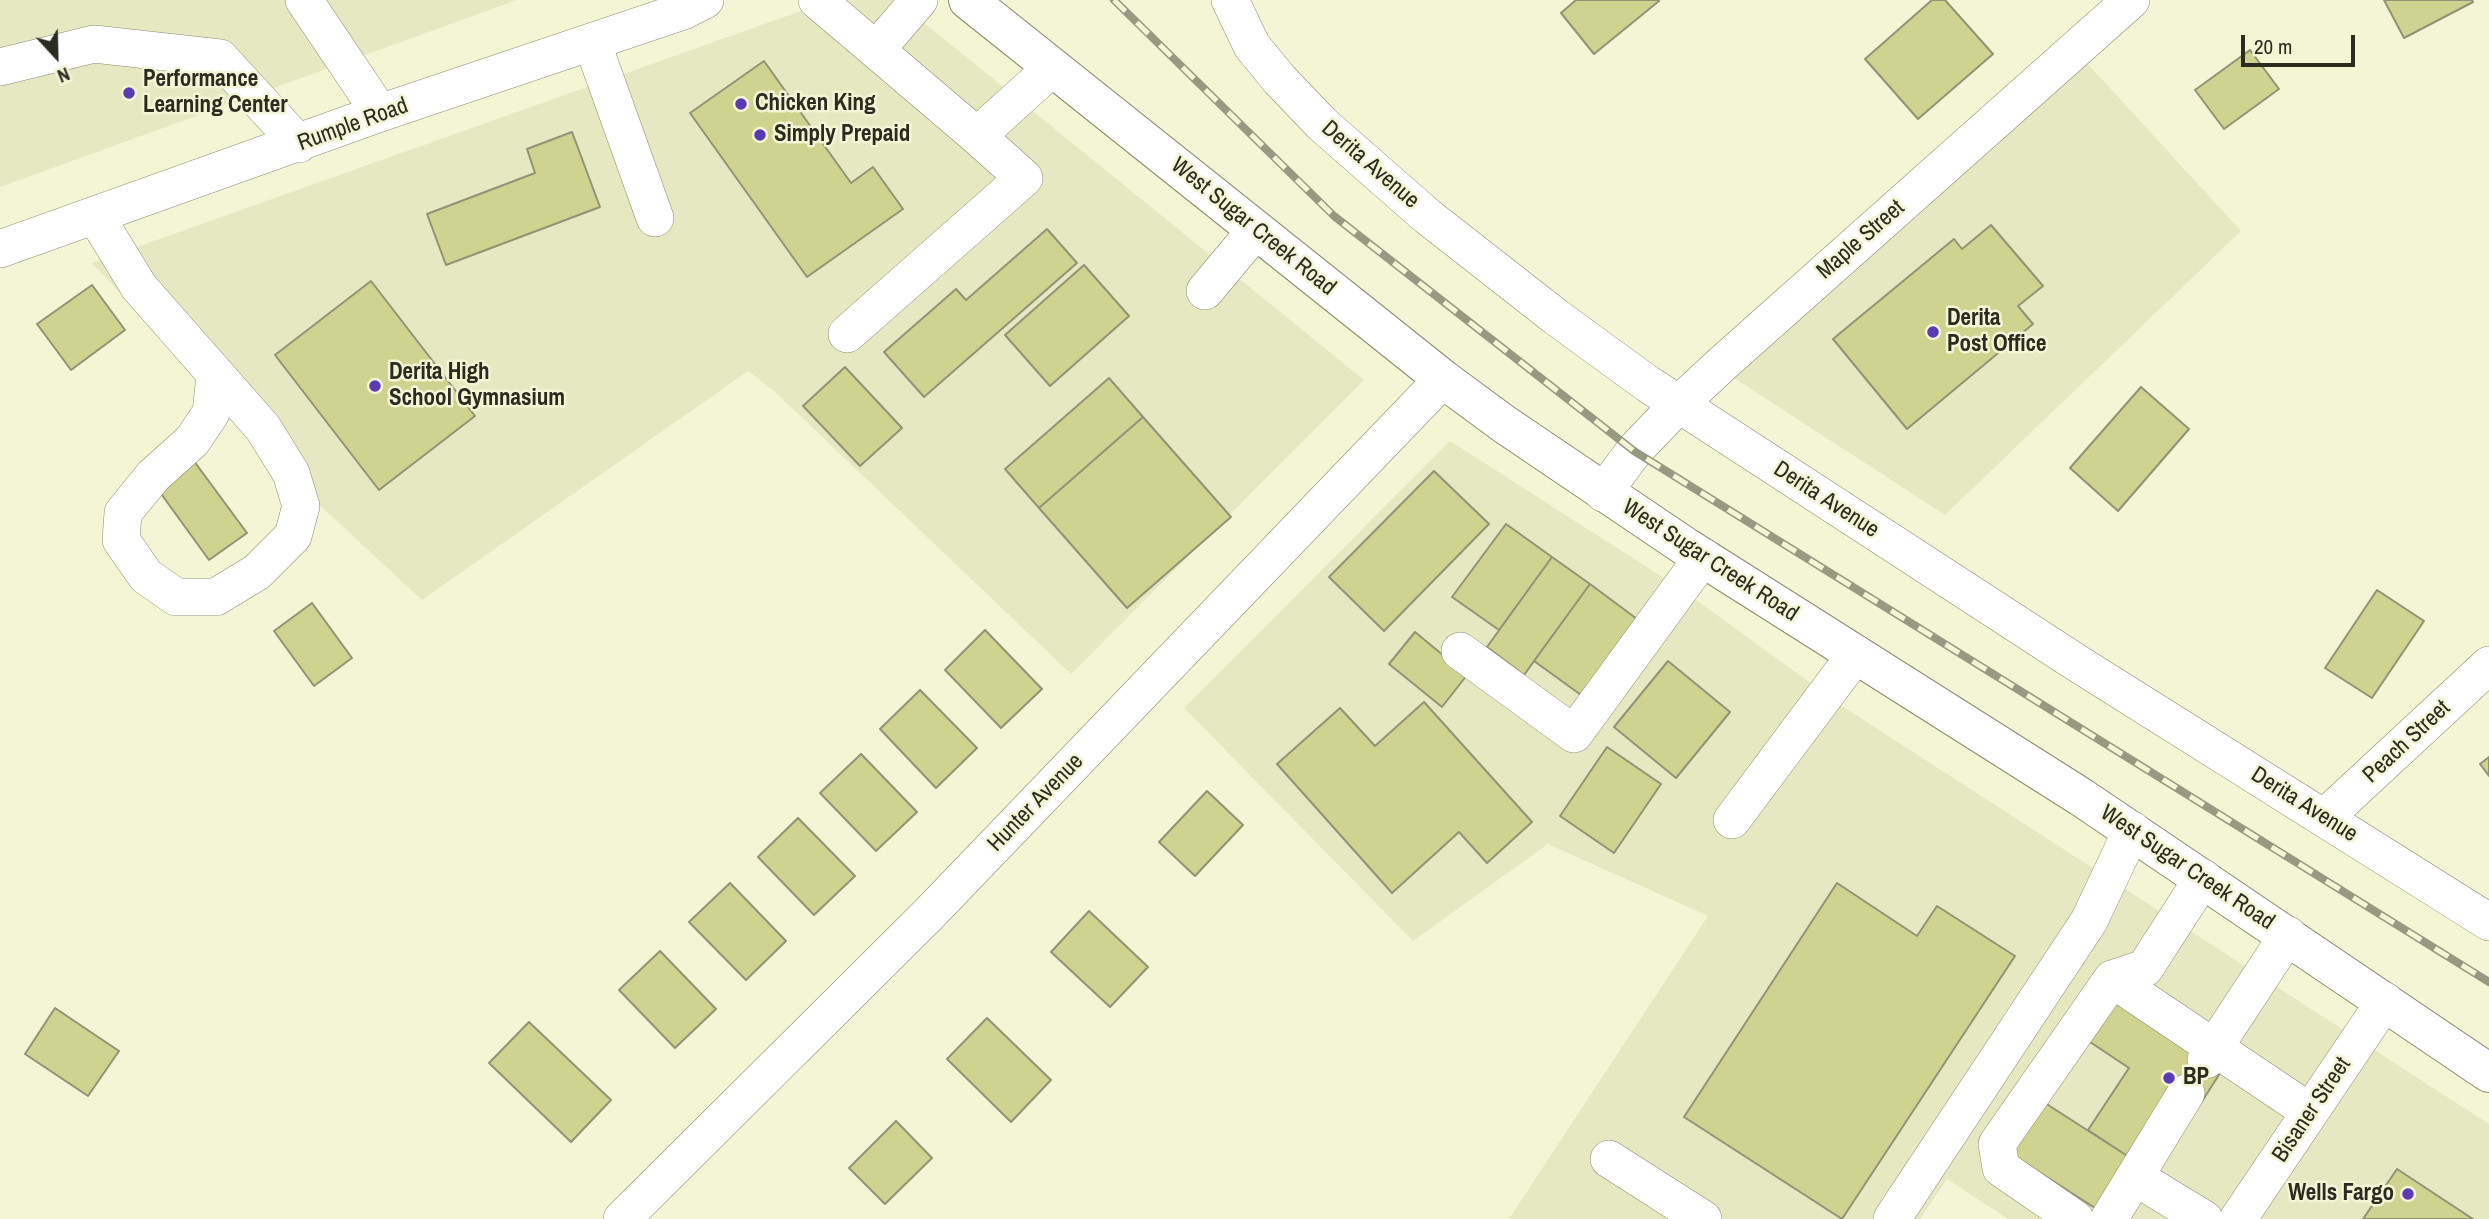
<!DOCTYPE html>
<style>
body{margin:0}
#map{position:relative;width:2489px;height:1219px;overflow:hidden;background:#f3f5d5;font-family:"Archivo Narrow",sans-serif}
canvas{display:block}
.north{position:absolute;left:21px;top:21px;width:70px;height:70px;-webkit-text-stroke:5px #f3f5d5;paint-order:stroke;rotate:158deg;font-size:19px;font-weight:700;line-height:28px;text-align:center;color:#2b2b20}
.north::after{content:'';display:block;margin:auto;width:24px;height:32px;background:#2b2b20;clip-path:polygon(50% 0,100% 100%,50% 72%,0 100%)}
.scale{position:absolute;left:2241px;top:35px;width:114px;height:32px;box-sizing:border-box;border:4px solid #2b2b20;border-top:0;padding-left:9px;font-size:21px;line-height:24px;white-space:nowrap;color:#2b2b20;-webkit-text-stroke:5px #f3f5d5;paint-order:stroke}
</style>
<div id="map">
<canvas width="2489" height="1219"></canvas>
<div class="north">N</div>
<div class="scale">20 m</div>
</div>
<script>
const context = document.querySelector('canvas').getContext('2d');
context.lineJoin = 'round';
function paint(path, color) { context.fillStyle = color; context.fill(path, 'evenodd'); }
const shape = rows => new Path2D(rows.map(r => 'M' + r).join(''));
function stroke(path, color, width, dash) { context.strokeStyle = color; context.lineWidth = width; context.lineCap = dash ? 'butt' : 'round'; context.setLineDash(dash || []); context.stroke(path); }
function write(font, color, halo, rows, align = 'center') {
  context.font = font + ' "Archivo Narrow",sans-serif'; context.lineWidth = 5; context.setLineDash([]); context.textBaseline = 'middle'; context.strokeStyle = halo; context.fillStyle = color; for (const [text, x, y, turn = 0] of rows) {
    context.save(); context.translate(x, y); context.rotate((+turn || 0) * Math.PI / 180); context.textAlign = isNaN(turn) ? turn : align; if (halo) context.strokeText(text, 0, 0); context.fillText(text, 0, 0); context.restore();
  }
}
const built = shape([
 [0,0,517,0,0,187],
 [832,0,896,0,1364,380,1071,674,774,391,748,371,422,600,312,498,92,263],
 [2086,62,2241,231,1945,515,1728,374],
 [1450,441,1678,587,1845,708,2489,1124,2489,1219,2008,1219,1947,1179,1920,1219,1509,1219,1708,916,1548,844,1413,941,1184,708]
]);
const building = shape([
 [1576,0,1659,0,1659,1,1594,54,1561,13,1576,0],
 [1932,0,1945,0,1993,54,1918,119,1865,59,1932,0],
 [2384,0,2472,0,2473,2,2404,38,2384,0],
 [2250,50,2279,89,2224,129,2195,90,2250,50],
 [764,61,851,183,873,167,903,209,807,277,690,113,764,61],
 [572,132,600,207,446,265,427,214,535,173,527,149,572,132],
 [1991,225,2043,286,2018,306,2033,324,1907,429,1833,339,1954,239,1962,249,1991,225],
 [1047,229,1077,263,924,397,884,352,956,289,966,300,1047,229],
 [1084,265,1129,316,1050,386,1005,335,1084,265],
 [371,281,475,416,379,490,275,355,371,281],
 [92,285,125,330,71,370,37,324,92,285],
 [845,367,902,428,860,466,803,406,845,367],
 [1109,378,1143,417,1039,508,1005,469,1109,378],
 [2141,387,2189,429,2118,511,2070,468,2141,387],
 [1143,417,1231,517,1127,608,1039,508,1143,417],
 [191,457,247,533,209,560,154,484,191,457],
 [1434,471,1489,524,1384,631,1329,577,1434,471],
 [1506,524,1552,557,1499,630,1452,597,1506,524],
 [1552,557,1590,584,1524,675,1487,647,1552,557],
 [1590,584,1637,619,1581,695,1534,661,1590,584],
 [2377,590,2424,621,2372,698,2325,668,2377,590],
 [312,603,352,658,314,686,274,631,312,603],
 [985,630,1042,689,1001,728,945,670,985,630],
 [1415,632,1467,675,1442,707,1389,664,1415,632],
 [1668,661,1730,712,1676,778,1614,727,1668,661],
 [920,690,977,748,936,788,880,729,920,690],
 [1424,702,1532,822,1487,863,1459,832,1392,893,1277,764,1340,708,1375,746,1424,702],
 [1607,747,1661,784,1614,853,1560,816,1607,747],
 [861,754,917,812,876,851,820,793,861,754],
 [2489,757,2489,776,2480,764,2489,757],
 [1207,791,1243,825,1195,876,1159,842,1207,791],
 [798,818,855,876,814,915,758,857,798,818],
 [730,883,786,941,746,980,689,922,730,883],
 [1837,883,1917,936,1937,906,2015,956,1842,1219,1684,1117,1837,883],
 [1089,911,1148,967,1110,1007,1051,952,1089,911],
 [660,951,716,1009,675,1048,619,990,660,951],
 [2113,999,2222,1070,2201,1103,2129,1157,2088,1130,2129,1068,2087,1040,2113,999],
 [55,1008,119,1051,88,1096,25,1054,55,1008],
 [987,1018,1051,1080,1011,1122,947,1059,987,1018],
 [529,1022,611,1100,571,1142,489,1063,529,1022],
 [2045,1103,2129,1157,2095,1208,2011,1154,2045,1103],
 [896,1121,932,1158,885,1204,849,1168,896,1121],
 [2397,1169,2473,1219,2363,1219,2397,1169]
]);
const minor = shape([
 [304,0,380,113],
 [817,0,876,50],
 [919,0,876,50,977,136,1052,68],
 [1230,0,1252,46,1279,79,1322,124,1427,216,1556,317,1648,384,2077,663,2489,922],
 [592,42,655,218],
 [0,67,94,44,220,58,299,144],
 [95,215,139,287,263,428,291,473,301,506,293,536,257,572,216,597,176,597,146,576,121,540,123,513,153,476,192,441,211,413,215,376],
 [0,249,380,113,683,11,705,0],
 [1205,291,1256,230],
 [847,334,1024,178,977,136],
 [1603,493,1634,451,1678,405,1723,363,2131,0],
 [1460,651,1574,734,1703,557],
 [2324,818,2489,665],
 [1732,820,1856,654],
 [2112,979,2310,1112],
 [2206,1060,2288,935],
 [1609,1159,1703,1219],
 [2135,1177,2204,1219],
 [622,1219,928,915,1443,379],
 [1892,1219,2089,921,2132,830],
 [2075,1219,2001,1168,1997,1144,2112,979,2145,968,2203,878],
 [2109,1219,2186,1093],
 [2238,1219,2385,1001]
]);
const major = shape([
 [968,0,1443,379,1504,424,1686,547,2081,797,2489,1073]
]);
const rail = shape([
 [1114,0,1334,216,1634,451,2489,982]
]);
const markers = [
 [129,93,7,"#5b3bb4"],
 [741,104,7,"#5b3bb4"],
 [760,135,7,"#5b3bb4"],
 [1933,332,7,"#5b3bb4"],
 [375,386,7,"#5b3bb4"],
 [2169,1078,7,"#5b3bb4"],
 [2408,1194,7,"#5b3bb4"]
];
const poiNames = [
 ["Performance",143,80],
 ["Learning Center",143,106],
 ["Chicken King",755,104],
 ["Simply Prepaid",774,135],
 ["Derita",1947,319],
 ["Post Office",1947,345],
 ["Derita High",389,373],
 ["School Gymnasium",389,399],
 ["BP",2183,1078],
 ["Wells Fargo",2394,1194,"right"]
];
const streetNames = [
 ["Rumple Road",353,125,-20],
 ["Derita Avenue",1370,165,41],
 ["West Sugar Creek Road",1253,227,39],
 ["Maple Street",1861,240,-41],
 ["Derita Avenue",1826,500,33],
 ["West Sugar Creek Road",1710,561,33],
 ["Peach Street",2407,742,-43],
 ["Hunter Avenue",1036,803,-46],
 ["Derita Avenue",2304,805,32],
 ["West Sugar Creek Road",2187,868,34],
 ["Bisaner Street",2312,1110,-56]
];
paint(built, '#e6e8c2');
paint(building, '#d0d28f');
stroke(building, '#929376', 2);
stroke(minor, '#8b8c70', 38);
stroke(major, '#8b8c70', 40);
stroke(minor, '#fff', 37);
stroke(major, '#fff', 38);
stroke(rail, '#989983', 8);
stroke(rail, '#f3f5d5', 5, [16]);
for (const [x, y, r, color] of markers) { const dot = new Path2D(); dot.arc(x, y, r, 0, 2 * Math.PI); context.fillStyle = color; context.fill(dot); stroke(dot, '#f3f5d5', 2.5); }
write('bold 23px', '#2b2b20', '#f3f5d5', poiNames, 'left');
write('23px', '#2b2b20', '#f3f5d5', streetNames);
</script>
